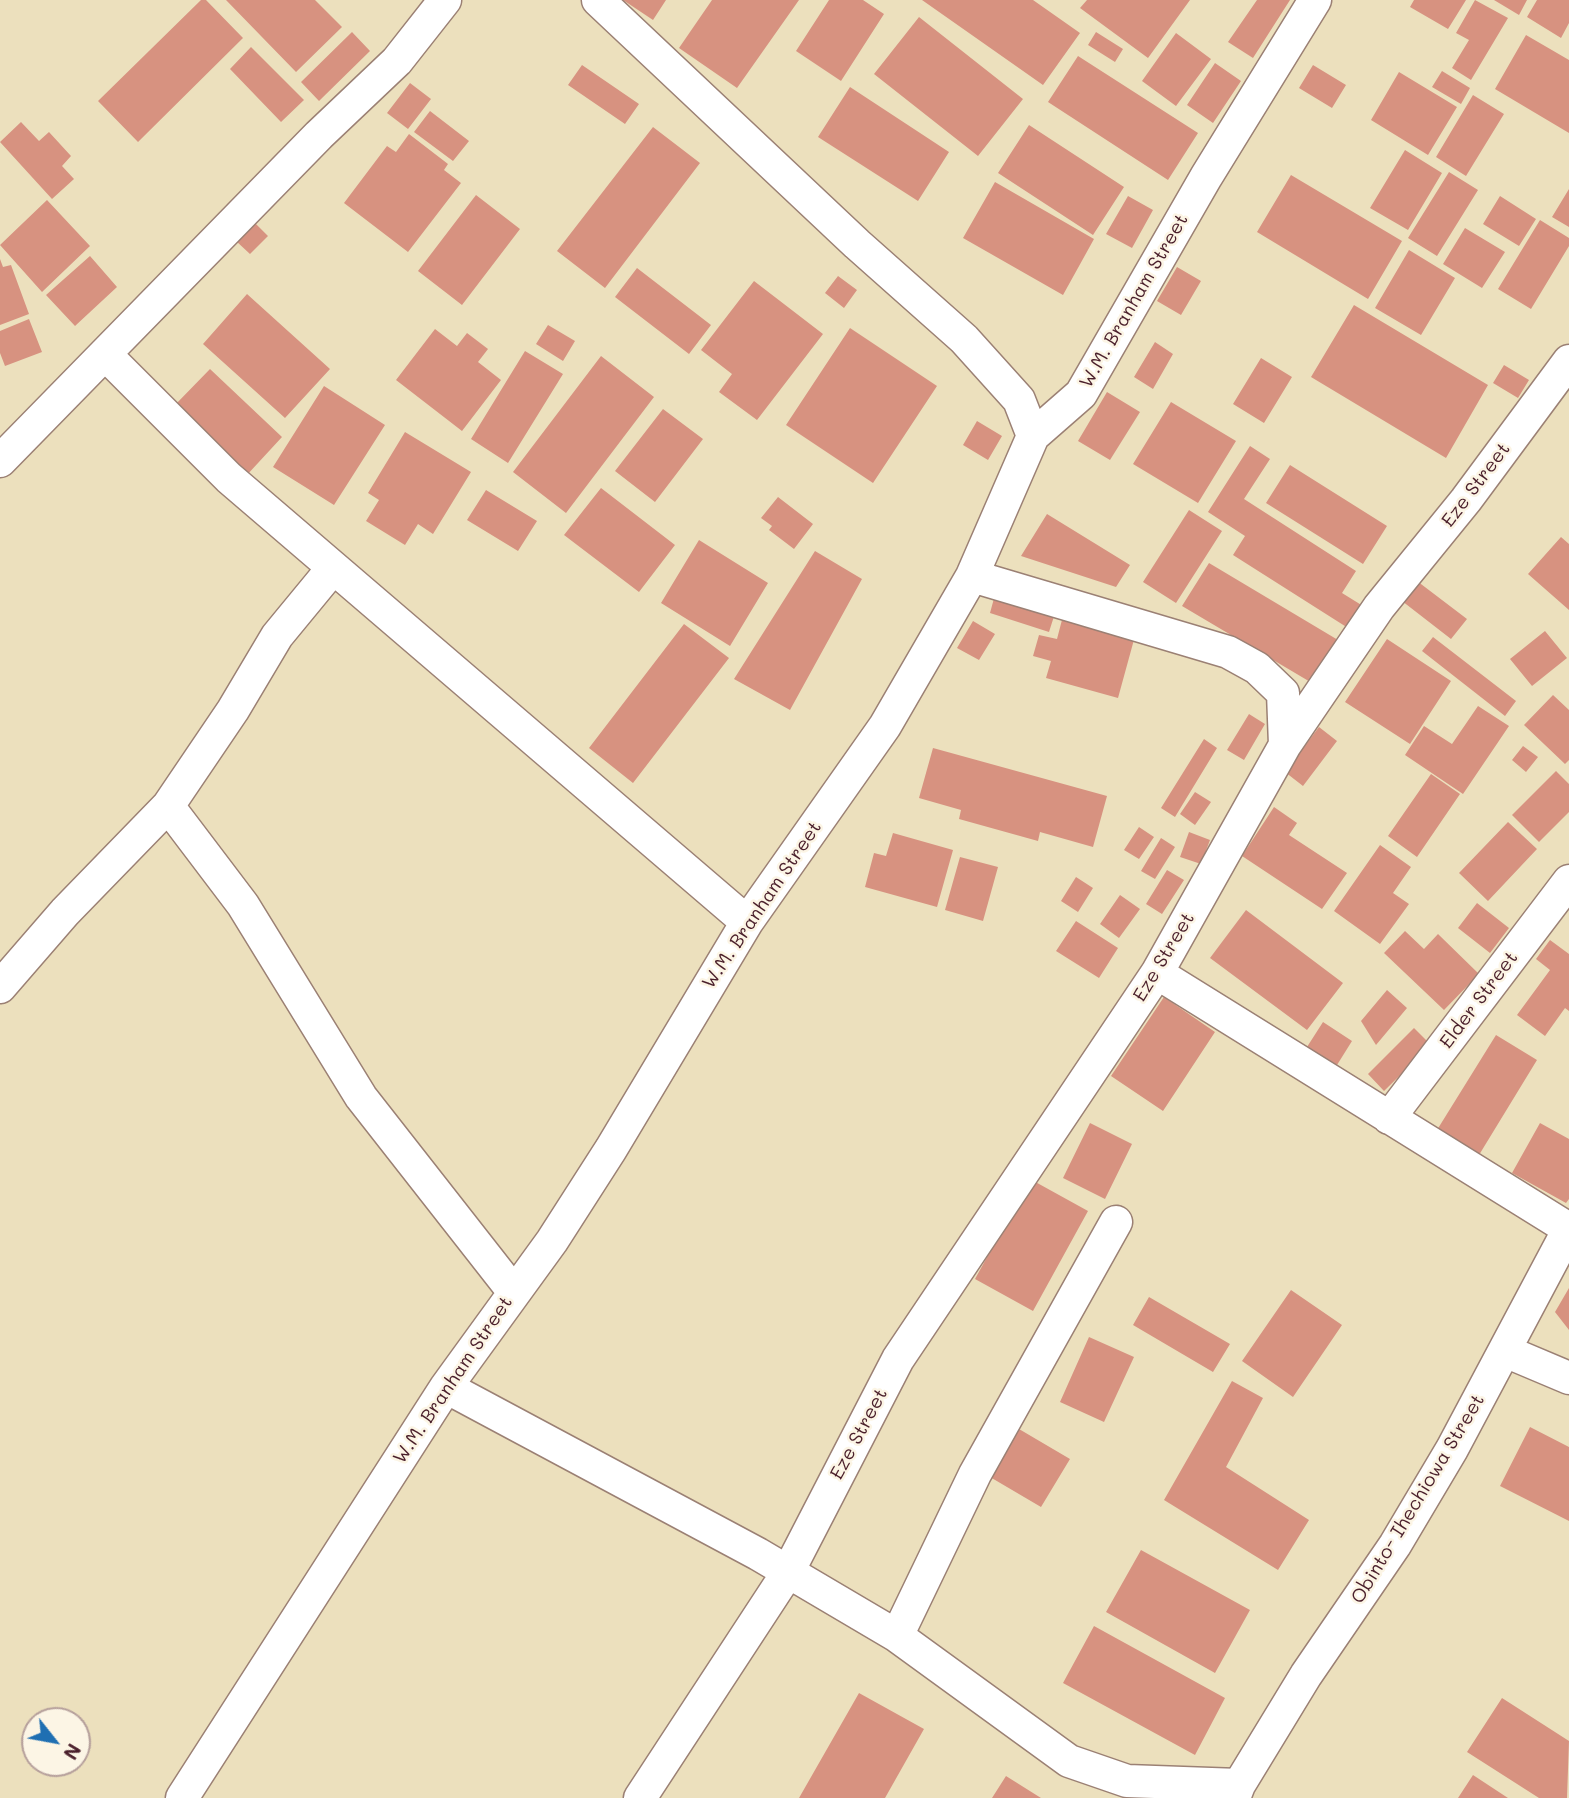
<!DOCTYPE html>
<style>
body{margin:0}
#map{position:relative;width:1569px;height:1798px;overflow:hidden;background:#ece0bd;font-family:Mali,sans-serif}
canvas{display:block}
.north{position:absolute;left:21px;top:1707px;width:70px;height:70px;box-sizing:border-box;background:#fcf5e5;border:2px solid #b59f9b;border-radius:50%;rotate:121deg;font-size:19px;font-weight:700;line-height:28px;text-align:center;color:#4a1f2b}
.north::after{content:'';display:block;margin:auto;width:24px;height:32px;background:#1f6fb2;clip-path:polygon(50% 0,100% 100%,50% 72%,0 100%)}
</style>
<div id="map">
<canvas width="1569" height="1798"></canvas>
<div class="north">N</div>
</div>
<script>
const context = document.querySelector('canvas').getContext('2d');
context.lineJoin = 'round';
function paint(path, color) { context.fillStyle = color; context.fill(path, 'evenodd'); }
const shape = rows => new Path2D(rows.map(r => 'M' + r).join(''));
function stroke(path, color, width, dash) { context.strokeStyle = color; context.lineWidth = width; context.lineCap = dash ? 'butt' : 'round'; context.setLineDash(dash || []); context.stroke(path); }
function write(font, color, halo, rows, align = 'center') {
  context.font = font + ' Mali,sans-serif'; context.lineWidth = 5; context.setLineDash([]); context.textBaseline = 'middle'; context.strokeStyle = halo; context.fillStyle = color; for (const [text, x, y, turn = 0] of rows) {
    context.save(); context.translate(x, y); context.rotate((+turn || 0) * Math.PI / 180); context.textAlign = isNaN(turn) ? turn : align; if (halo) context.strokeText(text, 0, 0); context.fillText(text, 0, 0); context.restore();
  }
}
const building = shape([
 [201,0,206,0,243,38,138,142,98,101],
 [226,0,315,0,342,27,296,72],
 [623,0,666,0,653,20],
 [712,0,799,0,737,88,679,48],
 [829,0,863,0,884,14,841,81,796,51],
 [922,0,1033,0,1080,33,1043,85],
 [1087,0,1190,0,1148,58,1080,8],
 [1257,0,1290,0,1253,58,1228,42],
 [1414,0,1466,0,1448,29,1410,7],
 [1475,0,1508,18,1471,80,1452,68,1469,40,1456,33],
 [1494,0,1527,0,1519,15],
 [1537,0,1569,0,1569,23,1561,38,1527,17],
 [919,17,1023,99,978,156,874,74],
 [352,32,370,51,319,101,301,82],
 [1096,32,1123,49,1115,62,1088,45],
 [1176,33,1211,59,1176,106,1142,81],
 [1526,35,1569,60,1569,133,1495,89],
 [251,47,304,100,281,122,230,69],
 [1078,56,1198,133,1168,180,1048,102],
 [1215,63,1241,81,1213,123,1187,105],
 [582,65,639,104,625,124,568,85],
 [1313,65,1346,85,1332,108,1299,88],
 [1442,71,1470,88,1461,104,1432,87],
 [1399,72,1457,107,1428,155,1371,120],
 [410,83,431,99,408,129,387,113],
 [850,87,949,152,918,201,818,137],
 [1473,95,1504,114,1466,176,1436,157],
 [430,111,469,141,453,161,414,132],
 [21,122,39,141,49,132,71,156,62,166,74,179,52,199,0,142],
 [1029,125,1124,187,1093,235,998,173],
 [653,127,700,163,605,288,557,251],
 [409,134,448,164,444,170,461,183,408,252,344,203,387,146,396,152],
 [1405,150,1442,173,1408,230,1370,208],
 [1449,172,1478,190,1437,256,1408,238],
 [1291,175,1402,241,1368,299,1257,232],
 [995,182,1094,239,1063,295,963,238],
 [1569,189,1569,227,1552,217],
 [476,195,520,229,462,305,418,271],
 [1128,196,1153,210,1132,248,1106,234],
 [1500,196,1536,219,1519,246,1483,224],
 [47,200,90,246,42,292,0,245],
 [1540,220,1569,238,1569,246,1531,309,1498,289],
 [254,222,268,236,250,254,236,241],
 [1465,228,1505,252,1482,288,1443,264],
 [1409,250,1455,278,1421,335,1375,308],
 [90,256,117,287,75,326,46,295],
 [0,259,3,267,11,265,29,314,0,325],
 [1177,267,1201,281,1181,315,1157,301],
 [637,268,711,325,689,354,615,297],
 [838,276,857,290,844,308,825,293],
 [754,281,823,334,757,420,719,392,732,374,701,350],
 [247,294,330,369,285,418,203,344],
 [1354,305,1488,385,1446,458,1311,377],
 [29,319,42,352,5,366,0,353,0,331],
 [548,325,575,341,563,361,536,344],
 [850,328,937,386,873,483,786,425],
 [435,329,457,346,467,333,488,349,478,362,501,380,462,431,396,380],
 [1155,342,1173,354,1153,389,1134,377],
 [525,351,563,374,508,463,471,439],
 [601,356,654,397,566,513,513,472],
 [1261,358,1292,377,1264,423,1233,404],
 [1504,365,1529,380,1518,398,1493,383],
 [210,369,282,437,246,476,174,406],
 [324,386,385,425,334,505,273,467],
 [1107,392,1140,412,1110,460,1078,441],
 [1171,402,1236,441,1198,503,1133,464],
 [663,409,703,439,655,502,615,471],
 [977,421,1002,436,988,460,963,445],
 [405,432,471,472,433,534,418,524,405,545,366,521,379,500,368,493],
 [1250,446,1270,459,1244,499,1356,571,1342,593,1363,606,1348,628,1233,555,1245,536,1208,512],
 [1290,465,1387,526,1363,564,1266,503],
 [601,488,675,545,639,592,564,535],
 [486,490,537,521,518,551,467,520],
 [778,497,813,524,794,549,769,530,772,526,761,518],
 [1189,510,1222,531,1176,603,1143,582],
 [1047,514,1130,565,1116,587,1021,556],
 [1561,537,1569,544,1569,610,1528,574],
 [699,540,768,583,730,646,661,603],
 [815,551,862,579,790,710,734,679],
 [1209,563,1338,640,1312,683,1182,606],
 [1417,581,1467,619,1451,639,1402,601],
 [996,591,1056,610,1049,632,990,613],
 [1063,616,1135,636,1118,698,1046,678,1051,661,1033,656,1039,635,1057,639],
 [973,621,995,634,979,660,957,648],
 [684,624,729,658,633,783,589,748],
 [1545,631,1567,658,1532,686,1510,659],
 [1433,637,1516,701,1505,716,1422,651],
 [1387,639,1451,681,1410,744,1345,702],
 [1553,695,1569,710,1569,760,1565,764,1524,725],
 [1478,706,1509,726,1463,794,1405,755,1424,726,1452,744],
 [1249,714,1265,724,1244,760,1227,750],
 [1319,727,1337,741,1303,786,1285,772],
 [1204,739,1217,748,1175,817,1161,808],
 [1523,746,1538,757,1526,772,1512,760],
 [933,748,1107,796,1093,847,1040,832,1038,841,959,819,961,810,919,798],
 [1556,771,1569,784,1569,812,1539,842,1512,815],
 [1431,774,1460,794,1417,857,1388,836],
 [1195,792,1211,802,1195,825,1180,814],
 [1274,807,1297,823,1289,835,1347,873,1322,909,1242,856],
 [1508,822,1537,849,1488,901,1459,873],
 [1139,827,1154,837,1139,859,1124,850],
 [1189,832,1210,840,1201,864,1180,857],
 [893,833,953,850,937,907,865,887,874,853,886,856],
 [1161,838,1175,847,1155,879,1141,871],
 [1380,845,1411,867,1393,893,1409,904,1380,944,1334,911],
 [960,857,998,867,983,921,945,910],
 [1167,870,1184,880,1162,914,1146,904],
 [1076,877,1093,888,1078,912,1061,901],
 [1120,895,1140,909,1119,938,1100,924],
 [1477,903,1509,928,1490,953,1458,928],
 [1246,910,1343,983,1307,1030,1210,958],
 [1076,921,1118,948,1099,978,1056,951],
 [1405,931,1424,949,1438,934,1479,974,1444,1010,1384,953],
 [1550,940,1569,954,1569,1011,1565,1008,1545,1036,1517,1015,1550,970,1536,959],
 [1387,990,1407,1008,1376,1045,1361,1021],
 [1164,997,1215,1032,1163,1111,1111,1076],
 [1323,1022,1352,1041,1337,1065,1307,1047],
 [1414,1028,1431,1045,1384,1091,1368,1074],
 [1496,1035,1537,1060,1479,1155,1437,1130],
 [1090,1123,1132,1144,1105,1199,1063,1178],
 [1540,1123,1569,1139,1569,1199,1566,1203,1512,1173],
 [1030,1179,1088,1211,1033,1311,975,1279],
 [1569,1288,1569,1330,1555,1312],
 [1291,1290,1342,1325,1293,1397,1242,1361],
 [1149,1297,1230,1344,1213,1372,1133,1325],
 [1089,1337,1134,1357,1104,1422,1060,1402],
 [1232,1381,1263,1398,1226,1467,1309,1520,1278,1570,1164,1500],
 [1530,1427,1569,1447,1569,1521,1500,1486],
 [1019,1429,1070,1459,1041,1507,990,1477],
 [1141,1550,1250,1610,1215,1673,1106,1612],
 [1094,1626,1225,1698,1195,1755,1063,1683],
 [859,1693,924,1729,885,1798,799,1798],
 [1502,1698,1569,1741,1567,1798,1539,1798,1467,1752],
 [1473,1775,1508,1798,1458,1798],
 [1006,1776,1041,1798,992,1798]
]);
const street = shape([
 [598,0,857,244,964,339,1019,400,1033,436],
 [106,355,229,478,747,922],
 [0,461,319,135,397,61,445,0],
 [972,576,1228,652,1257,668,1283,693,1285,745],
 [168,806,233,710,277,636,333,568],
 [1157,973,1569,1229],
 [0,987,65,912,168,806,243,905,361,1097,513,1291],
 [1389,1118,1569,881],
 [1505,1351,1569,1378],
 [446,1387,758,1554,897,1636,1069,1761,1127,1781,1239,1785],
 [897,1636,975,1474,1116,1222],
 [182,1798,446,1387,552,1241,611,1149,747,922,885,726,972,576,1033,436,1081,394,1206,177,1315,0],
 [640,1798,788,1572,898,1359,1157,973,1285,745,1379,607,1466,500,1569,361],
 [1234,1798,1239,1785,1306,1675,1395,1545,1452,1449,1569,1229]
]);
const streetNames = [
 ["W.M. Branham Street",1134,301,-60],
 ["Eze Street",1476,485,-53],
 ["W.M. Branham Street",762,905,-56],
 ["Eze Street",1164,957,-59],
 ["Elder Street",1479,1000,-53],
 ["W.M. Branham Street",453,1380,-56],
 ["Eze Street",859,1434,-62],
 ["Obinto- Ihechiowa Street",1418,1499,-59]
];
paint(building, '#d79280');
stroke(street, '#9b8074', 35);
stroke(street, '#fff', 32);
write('19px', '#4a1f2b', '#fcf5e5', streetNames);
</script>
